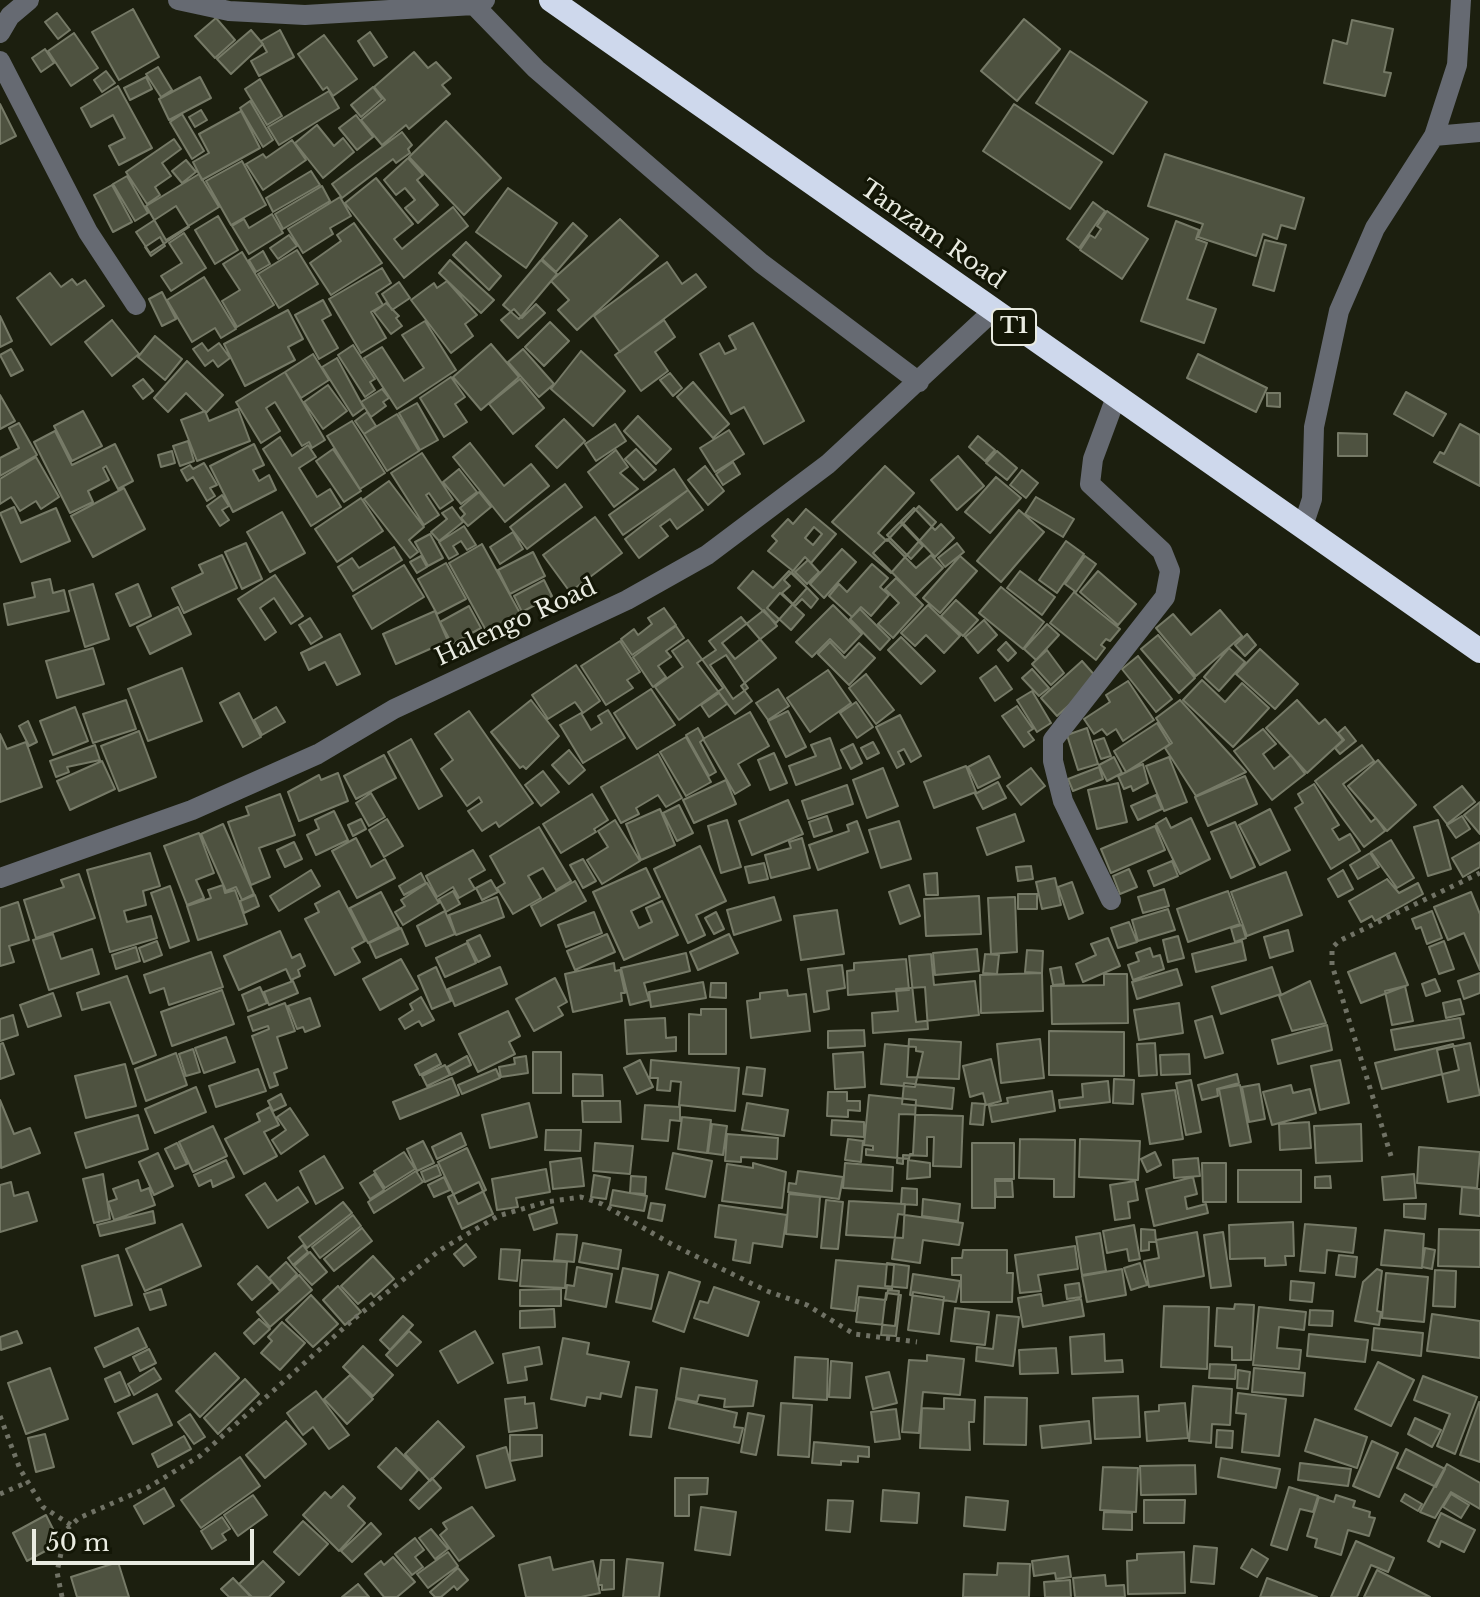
<!DOCTYPE html>
<style>
body{margin:0}
#map{position:relative;width:1480px;height:1597px;overflow:hidden;background:#1c1f0f;font-family:"Libre Baskerville",serif}
canvas{display:block}
.scale{position:absolute;left:32px;top:1529px;width:222px;height:36px;box-sizing:border-box;border:4px solid #e9ebe1;border-top:0;padding-left:10px;font-size:24px;line-height:28px;white-space:nowrap;color:#e9ebe1;-webkit-text-stroke:6px #131606;paint-order:stroke}
</style>
<div id="map">
<canvas width="1480" height="1597"></canvas>
<div class="scale">50 m</div>
</div>
<script>
const context = document.querySelector('canvas').getContext('2d');
context.lineJoin = 'round';
function paint(path, color) { context.fillStyle = color; context.fill(path, 'evenodd'); }
const shape = rows => new Path2D(rows.map(r => 'M' + r).join(''));
function stroke(path, color, width, dash) { context.strokeStyle = color; context.lineWidth = width; context.lineCap = dash ? 'butt' : 'round'; context.setLineDash(dash || []); context.stroke(path); }
function write(font, color, halo, rows, align = 'center') {
  context.font = font + ' "Libre Baskerville",serif'; context.lineWidth = 6; context.setLineDash([]); context.textBaseline = 'middle'; context.strokeStyle = halo; context.fillStyle = color; for (const [text, x, y, turn = 0] of rows) {
    context.save(); context.translate(x, y); context.rotate((+turn || 0) * Math.PI / 180); context.textAlign = isNaN(turn) ? turn : align; if (halo) context.strokeText(text, 0, 0); context.fillText(text, 0, 0); context.restore();
  }
}
const building = shape([
 [133,9,159,57,119,80,92,32,133,9],
 [57,13,70,30,58,39,45,22,57,13],
 [216,18,235,40,215,58,195,36,216,18],
 [1024,19,1060,49,1017,101,981,71,1024,19],
 [1352,20,1393,29,1384,72,1391,73,1385,96,1324,83,1333,40,1347,44,1352,20],
 [251,30,263,44,231,74,217,59,251,30],
 [280,30,294,57,259,76,251,61,267,52,261,41,280,30],
 [370,32,387,57,374,66,358,41,370,32],
 [74,33,98,68,71,86,48,51,74,33],
 [324,35,357,79,333,96,327,87,323,90,298,54,324,35],
 [45,49,54,63,41,72,32,58,45,49],
 [1070,51,1147,102,1113,154,1036,103,1070,51],
 [414,52,428,68,436,62,451,78,442,85,450,94,409,129,406,125,382,145,361,120,385,100,374,87,414,52],
 [158,67,172,90,161,97,146,74,158,67],
 [106,71,115,83,102,92,94,80,106,71],
 [146,77,152,89,130,100,124,88,146,77],
 [200,77,211,98,169,120,159,99,200,77],
 [260,79,282,116,267,125,245,89,260,79],
 [118,86,152,148,119,165,109,146,125,138,113,115,91,127,81,108,118,86],
 [373,87,382,99,361,117,351,105,373,87],
 [329,91,339,108,279,145,268,127,329,91],
 [250,101,273,140,263,147,240,108,250,101],
 [0,104,16,136,0,144,0,104],
 [1014,104,1102,162,1070,209,983,151,1014,104],
 [201,110,207,120,195,127,189,117,201,110],
 [241,111,260,148,202,180,193,162,209,153,199,134,241,111],
 [182,114,204,151,192,159,170,122,182,114],
 [356,115,373,137,357,150,339,128,356,115],
 [446,121,501,178,464,215,409,157,446,121],
 [317,125,334,146,343,138,354,152,323,178,295,143,317,125],
 [402,132,412,145,408,149,410,153,396,163,393,159,342,198,332,184,402,132],
 [174,139,181,149,162,163,171,176,155,187,160,195,147,204,126,172,174,139],
 [292,140,306,160,263,190,246,164,263,154,266,158,292,140],
 [1165,154,1304,198,1295,229,1281,225,1277,239,1263,234,1256,256,1198,237,1203,224,1148,206,1165,154],
 [408,158,423,175,417,180,438,205,418,223,405,208,415,200,405,188,396,195,384,180,408,158],
 [186,160,196,172,182,183,172,171,186,160],
 [242,161,266,205,231,225,206,181,242,161],
 [311,171,320,185,273,212,266,198,311,171],
 [199,174,219,207,166,240,146,206,199,174],
 [127,176,148,213,135,221,113,184,127,176],
 [376,178,413,224,394,239,402,249,453,207,468,226,404,278,345,203,376,178],
 [112,185,132,222,113,232,94,195,112,185],
 [322,186,330,201,283,229,275,214,322,186],
 [508,188,557,223,526,268,476,232,508,188],
 [340,197,351,216,330,228,333,234,303,253,288,229,340,197],
 [1093,202,1105,211,1079,248,1067,239,1093,202],
 [176,206,189,227,150,253,136,232,176,206],
 [1107,211,1148,239,1122,279,1080,250,1090,235,1095,238,1101,229,1097,226,1107,211],
 [272,214,283,233,249,254,232,226,244,219,249,228,272,214],
 [218,216,238,250,215,264,195,230,218,216],
 [620,219,658,256,577,330,558,310,569,300,551,281,620,219],
 [1176,221,1199,230,1196,239,1207,243,1187,299,1216,309,1204,343,1141,321,1176,221],
 [354,223,382,263,331,295,310,263,341,241,337,235,354,223],
 [573,223,587,236,556,272,542,259,573,223],
 [184,233,206,268,171,291,161,276,182,263,169,243,184,233],
 [289,235,297,246,278,259,270,248,289,235],
 [160,237,165,246,151,256,145,247,160,237],
 [1265,240,1286,245,1274,291,1253,285,1265,240],
 [466,242,501,276,489,290,453,255,466,242],
 [297,250,318,284,279,308,258,274,297,250],
 [263,251,270,264,256,272,249,260,263,251],
 [242,252,274,305,237,327,222,301,240,290,223,264,242,252],
 [450,260,494,300,481,313,439,273,450,260],
 [541,260,557,274,519,319,503,305,541,260],
 [667,262,682,284,696,274,706,287,620,352,594,316,667,262],
 [382,268,391,283,376,293,383,305,371,312,386,338,361,353,329,299,382,268],
 [50,273,61,287,72,279,77,285,85,280,104,306,51,345,17,298,50,273],
 [204,277,236,329,221,338,215,328,192,342,167,300,204,277],
 [447,281,477,315,465,324,473,336,451,353,411,300,434,283,437,288,447,281],
 [399,282,410,298,392,310,382,294,399,282],
 [162,292,176,319,162,326,149,299,162,292],
 [323,300,331,315,322,320,338,348,319,359,295,315,323,300],
 [386,303,399,316,396,318,402,326,391,334,374,312,386,303],
 [536,304,545,313,518,338,501,320,514,309,522,318,536,304],
 [288,310,303,339,288,347,295,360,245,386,224,344,288,310],
 [0,316,12,341,0,347,0,316],
 [112,320,139,354,112,376,85,342,112,320],
 [664,320,675,337,655,352,668,371,641,391,615,355,664,320],
 [425,321,456,370,397,409,364,358,382,347,404,381,424,368,402,335,425,321],
 [550,322,569,341,544,366,525,347,550,322],
 [753,323,804,421,764,444,744,407,731,414,700,354,719,343,725,354,736,349,729,336,753,323],
 [155,336,182,359,165,380,138,357,155,336],
 [202,343,208,351,219,343,230,358,218,367,213,360,205,366,193,349,202,343],
 [491,344,519,377,481,410,453,377,491,344],
 [353,345,375,379,370,382,375,390,365,397,338,355,353,345],
 [11,349,23,370,11,376,0,355,11,349],
 [523,349,554,384,539,397,508,362,523,349],
 [581,351,625,391,593,426,551,389,581,351],
 [313,354,329,380,301,398,285,372,313,354],
 [1198,354,1267,388,1256,412,1187,378,1198,354],
 [337,358,364,408,353,416,322,367,337,358],
 [187,361,223,395,206,413,186,393,168,412,154,398,187,361],
 [285,372,325,440,312,448,309,442,302,446,275,402,266,408,280,431,261,443,236,402,285,372],
 [670,373,682,388,673,396,660,380,670,373],
 [451,377,465,397,455,404,467,422,444,437,420,398,451,377],
 [143,379,153,391,143,399,133,386,143,379],
 [520,379,544,408,513,434,489,404,520,379],
 [693,382,729,424,713,438,677,397,693,382],
 [328,385,347,411,323,429,304,402,328,385],
 [382,389,389,398,383,402,386,406,371,417,361,402,382,389],
 [1406,392,1446,414,1433,436,1394,414,1406,392],
 [1267,393,1280,393,1280,407,1267,406,1267,393],
 [0,395,15,421,0,429,0,395],
 [417,403,438,440,420,450,399,413,417,403],
 [238,409,250,441,197,461,181,420,205,411,209,421,238,409],
 [83,411,102,446,72,461,54,426,83,411],
 [367,412,376,426,364,434,355,421,367,412],
 [397,414,419,451,387,471,364,434,397,414],
 [638,416,671,449,656,464,624,431,638,416],
 [564,419,585,441,557,468,536,446,564,419],
 [352,421,385,473,360,489,327,436,352,421],
 [19,423,37,455,0,476,0,458,19,448,9,428,19,423],
 [615,424,626,441,596,461,585,444,615,424],
 [1460,424,1480,435,1480,486,1434,462,1440,452,1444,454,1460,424],
 [729,430,744,454,715,472,700,448,729,430],
 [55,431,72,465,115,444,133,481,118,489,106,466,103,468,109,480,88,491,93,502,70,513,34,442,55,431],
 [1338,433,1367,434,1367,456,1338,456,1338,433],
 [978,436,995,450,985,461,969,447,978,436],
 [280,437,292,456,308,445,316,457,299,468,317,497,330,489,341,507,311,526,263,449,280,437],
 [188,441,194,461,180,466,173,446,188,441],
 [470,443,504,486,531,464,549,486,505,522,453,457,470,443],
 [254,444,264,465,253,470,259,481,269,475,276,490,233,512,210,466,254,444],
 [333,449,361,491,344,502,316,461,333,449],
 [636,449,656,470,644,480,625,459,636,449],
 [616,450,628,467,620,473,638,489,614,507,588,472,616,450],
 [172,451,175,463,161,467,158,455,172,451],
 [997,451,1017,468,1007,480,986,463,997,451],
 [422,453,453,500,440,509,429,493,426,495,439,515,424,525,391,473,422,453],
 [958,456,984,486,957,510,931,480,958,456],
 [36,457,59,497,41,509,36,501,20,511,11,497,0,504,0,479,36,457],
 [733,462,740,474,723,485,716,474,733,462],
 [204,463,217,485,210,488,215,496,207,501,193,477,187,481,181,470,190,465,193,469,204,463],
 [705,466,724,491,708,505,688,480,705,466],
 [885,466,914,493,878,533,887,541,919,506,936,522,891,573,832,522,885,466],
 [459,469,477,492,461,504,443,482,459,469],
 [674,469,688,490,623,535,609,515,674,469],
 [1022,470,1038,483,1026,498,1010,485,1022,470],
 [996,477,1021,498,990,533,965,512,996,477],
 [389,481,424,527,409,540,418,552,410,558,364,499,389,481],
 [565,484,582,507,527,549,510,527,565,484],
 [124,488,145,529,93,557,71,516,124,488],
 [688,490,703,510,677,529,670,519,663,524,660,526,668,536,639,558,625,539,688,490],
 [479,492,491,507,468,526,461,518,465,514,460,508,479,492],
 [222,495,229,506,222,510,229,520,220,526,207,506,222,495],
 [1036,497,1074,519,1063,537,1025,514,1036,497],
 [361,498,383,531,337,562,315,529,361,498],
 [14,507,21,523,56,508,70,541,21,562,0,513,14,507],
 [452,507,463,522,439,541,431,532,447,519,442,513,452,507],
 [914,508,935,530,941,524,954,538,935,557,901,521,914,508],
 [806,509,836,534,811,563,805,557,793,571,768,551,777,541,772,536,788,519,793,524,806,509],
 [814,527,822,534,813,545,805,538,814,527],
 [1019,510,1044,532,1001,582,977,561,1019,510],
 [282,512,305,553,270,572,247,532,282,512],
 [595,517,622,553,570,592,543,555,595,517],
 [900,522,923,546,911,559,887,535,900,522],
 [464,526,476,545,467,550,461,541,453,546,458,554,449,559,439,542,464,526],
 [513,532,523,549,500,564,490,547,513,532],
 [430,534,443,558,428,566,415,542,430,534],
 [887,539,916,568,931,555,943,568,915,596,873,553,887,539],
 [1066,541,1084,554,1057,593,1039,580,1066,541],
 [246,543,262,579,242,589,225,552,246,543],
 [957,543,964,552,945,567,938,558,957,543],
 [482,544,521,615,488,634,449,563,482,544],
 [394,547,402,560,353,591,338,567,352,558,359,568,394,547],
 [842,549,856,562,824,598,810,584,842,549],
 [533,552,545,576,510,594,498,570,533,552],
 [222,555,237,588,184,613,172,588,203,573,199,565,222,555],
 [421,556,427,567,417,573,410,562,421,556],
 [960,556,977,571,940,613,923,598,960,556],
 [1085,556,1096,564,1076,592,1065,584,1085,556],
 [808,560,819,572,807,584,795,572,808,560],
 [446,563,466,599,437,614,418,579,446,563],
 [872,564,888,578,880,587,889,595,871,616,861,607,852,617,829,596,839,584,847,592,872,564],
 [404,565,424,597,372,629,353,596,404,565],
 [753,571,773,588,789,571,807,588,776,623,738,588,753,571],
 [1020,571,1055,597,1042,615,1007,588,1020,571],
 [1098,571,1136,604,1118,625,1080,592,1098,571],
 [792,572,818,599,811,608,802,599,795,606,782,593,790,586,784,580,792,572],
 [275,575,303,616,291,624,274,598,260,608,276,632,265,640,238,599,275,575],
 [896,578,923,605,893,638,878,624,899,603,885,589,896,578],
 [50,579,53,593,64,590,69,611,8,625,4,604,35,597,32,583,50,579],
 [544,580,552,596,522,612,514,596,544,580],
 [93,584,109,639,85,647,69,591,93,584],
 [138,584,151,616,130,626,116,594,138,584],
 [1001,587,1044,622,1023,649,979,613,1001,587],
 [1074,592,1120,629,1110,641,1106,639,1101,645,1105,648,1096,660,1050,623,1074,592],
 [780,593,804,615,791,630,767,608,780,593],
 [956,600,978,620,963,636,941,616,956,600],
 [833,605,862,634,844,653,830,639,812,657,796,642,833,605],
 [928,605,960,636,944,653,926,635,915,646,901,633,928,605],
 [469,606,481,628,452,644,440,622,469,606],
 [178,607,191,634,150,654,137,627,178,607],
 [664,608,676,625,632,655,621,639,634,629,638,635,652,624,648,618,664,608],
 [860,609,890,639,880,650,850,619,860,609],
 [764,610,777,626,735,659,722,643,764,610],
 [1220,610,1242,636,1196,676,1156,628,1173,614,1191,635,1220,610],
 [435,611,448,641,396,664,383,634,435,611],
 [741,617,776,658,741,686,752,701,735,714,697,663,716,650,709,641,741,617],
 [310,618,322,637,311,644,299,625,310,618],
 [984,620,997,635,978,653,965,637,984,620],
 [1047,624,1059,635,1036,660,1024,649,1047,624],
 [676,626,684,638,666,651,671,657,658,666,666,677,653,687,633,657,676,626],
 [340,634,360,674,337,685,325,662,309,670,301,653,340,634],
 [1247,634,1256,645,1245,656,1235,645,1247,634],
 [1158,635,1195,678,1179,693,1141,649,1158,635],
 [901,637,935,671,921,684,888,650,901,637],
 [688,640,723,688,679,720,655,687,683,667,672,651,688,640],
 [620,641,640,672,627,680,633,688,606,705,581,666,620,641],
 [830,642,845,658,859,643,875,658,849,685,818,654,830,642],
 [1006,642,1016,653,1008,661,998,650,1006,642],
 [93,648,104,684,57,698,46,661,93,648],
 [1229,648,1245,662,1219,691,1204,677,1229,648],
 [1260,649,1298,684,1275,709,1236,674,1260,649],
 [1047,650,1064,673,1051,685,1032,664,1047,650],
 [726,655,748,688,733,699,710,665,726,655],
 [1138,656,1172,699,1156,712,1122,669,1138,656],
 [1082,661,1098,679,1057,716,1041,698,1082,661],
 [576,665,600,701,583,713,575,702,548,719,532,695,576,665],
 [996,666,1012,689,995,701,980,678,996,666],
 [182,668,202,721,148,741,128,689,182,668],
 [1032,669,1049,688,1039,696,1022,678,1032,669],
 [828,670,851,703,810,732,787,698,828,670],
 [866,674,894,710,876,724,849,688,866,674],
 [1202,680,1225,702,1242,683,1269,708,1233,747,1183,700,1202,680],
 [1128,681,1154,720,1123,741,1116,729,1107,735,1102,729,1094,734,1084,719,1110,702,1106,695,1128,681],
 [651,689,675,725,637,749,614,713,651,689],
 [778,689,789,706,768,720,756,703,778,689],
 [1032,691,1051,723,1037,732,1017,700,1032,691],
 [239,693,261,737,243,747,220,703,239,693],
 [719,693,727,704,709,717,701,705,719,693],
 [126,700,136,729,93,743,83,714,126,700],
 [531,700,559,736,526,769,523,766,520,768,491,732,531,700],
 [1180,700,1246,772,1196,796,1165,748,1172,743,1156,718,1180,700],
 [1297,700,1319,724,1325,719,1343,740,1307,773,1266,728,1297,700],
 [856,702,873,727,857,738,840,713,856,702],
 [1017,706,1033,729,1028,732,1034,740,1024,747,1002,716,1017,706],
 [75,707,88,741,53,755,40,721,75,707],
 [276,707,285,722,262,735,254,720,276,707],
 [608,710,625,738,583,763,560,725,581,713,591,730,602,723,598,716,608,710],
 [469,711,533,803,499,827,496,822,482,831,468,811,482,802,479,797,467,806,441,769,453,760,435,734,469,711],
 [788,711,806,747,786,757,768,721,788,711],
 [750,712,769,746,738,764,750,785,735,794,703,739,750,712],
 [900,715,921,756,911,762,904,749,898,752,904,764,897,768,876,727,900,715],
 [28,721,37,742,29,746,19,726,28,721],
 [1157,723,1170,744,1126,772,1114,751,1157,723],
 [1345,727,1356,741,1340,754,1335,748,1344,740,1338,733,1345,727],
 [698,728,704,739,700,742,716,772,709,776,686,735,698,728],
 [1087,728,1098,764,1078,770,1067,735,1087,728],
 [1263,729,1276,744,1263,754,1274,769,1291,755,1305,774,1272,800,1234,751,1263,729],
 [139,731,156,777,119,791,101,746,139,731],
 [0,734,7,749,26,742,42,787,0,802,0,734],
 [686,737,711,782,686,796,660,752,686,737],
 [830,738,841,768,796,785,789,766,816,756,811,745,830,738],
 [1104,738,1111,756,1101,759,1094,741,1104,738],
 [411,739,442,796,419,809,388,752,411,739],
 [873,742,879,753,867,759,861,748,873,742],
 [853,744,862,763,851,769,841,750,853,744],
 [95,745,100,760,67,767,69,772,56,777,50,761,95,745],
 [1362,745,1374,761,1343,784,1371,822,1376,818,1385,831,1364,847,1315,781,1362,745],
 [569,750,585,770,569,784,552,765,569,750],
 [774,753,787,783,770,790,758,760,774,753],
 [658,754,682,798,666,807,658,795,636,808,639,814,621,823,601,787,658,754],
 [384,755,396,778,356,799,344,776,384,755],
 [989,756,1000,777,978,788,968,767,989,756],
 [1114,757,1122,773,1107,781,1099,765,1114,757],
 [1169,757,1187,802,1164,811,1146,766,1169,757],
 [1378,760,1416,805,1387,831,1348,786,1378,760],
 [102,761,115,789,70,810,57,781,102,761],
 [1143,764,1148,783,1133,791,1131,786,1124,789,1118,776,1143,764],
 [966,766,976,792,934,808,924,782,966,766],
 [1099,767,1103,779,1073,791,1068,779,1099,767],
 [883,768,898,806,867,818,853,780,883,768],
 [1031,768,1045,786,1021,805,1007,786,1031,768],
 [543,771,559,792,541,806,525,785,543,771],
 [338,773,348,801,299,821,288,792,319,775,321,780,338,773],
 [1245,776,1257,804,1208,826,1195,797,1245,776],
 [726,780,736,804,694,823,683,800,726,780],
 [998,782,1006,798,983,809,975,794,998,782],
 [1118,783,1127,822,1097,829,1088,790,1118,783],
 [1314,784,1339,825,1332,829,1339,840,1350,834,1360,851,1331,869,1295,808,1303,803,1298,794,1314,784],
 [847,785,853,804,808,819,802,801,847,785],
 [1462,786,1475,802,1447,824,1434,807,1462,786],
 [371,793,385,817,369,826,356,803,371,793],
 [280,794,295,835,259,848,270,877,251,885,228,822,249,815,246,807,280,794],
 [592,794,608,820,594,829,596,832,561,853,543,824,592,794],
 [1156,795,1162,809,1138,820,1131,806,1156,795],
 [788,800,803,834,752,855,739,821,788,800],
 [1480,802,1480,834,1464,815,1480,802],
 [679,805,693,833,677,841,663,813,679,805],
 [660,809,675,845,641,860,626,824,660,809],
 [1270,809,1290,850,1260,865,1239,825,1270,809],
 [334,811,348,840,316,855,307,835,319,829,315,820,334,811],
 [1015,814,1024,841,987,855,977,828,1015,814],
 [827,816,832,831,814,837,809,822,827,816],
 [1462,816,1470,829,1456,838,1447,825,1462,816],
 [1166,818,1171,828,1191,818,1210,859,1180,874,1156,824,1166,818],
 [361,819,366,829,353,836,348,825,361,819],
 [387,819,403,846,384,857,369,830,387,819],
 [615,820,640,861,602,884,587,860,608,847,598,831,615,820],
 [727,820,741,867,721,873,708,826,727,820],
 [1438,820,1451,869,1428,876,1414,827,1438,820],
 [857,821,868,852,818,870,809,845,849,831,847,825,857,821],
 [899,821,911,859,881,868,869,830,899,821],
 [1235,822,1255,867,1231,878,1211,832,1235,822],
 [223,824,254,894,242,900,236,887,226,891,201,834,223,824],
 [1155,826,1165,850,1111,873,1101,849,1155,826],
 [539,827,571,881,556,890,543,868,528,876,541,898,513,914,497,888,505,883,490,856,539,827],
 [199,833,214,873,196,880,204,898,187,905,164,846,199,833],
 [356,838,371,867,385,859,395,878,357,898,332,851,356,838],
 [802,838,810,868,771,878,765,855,791,848,789,842,802,838],
 [1391,840,1414,878,1397,888,1371,852,1391,840],
 [294,842,302,859,285,867,277,850,294,842],
 [1480,842,1480,867,1463,877,1452,858,1480,842],
 [700,846,726,901,696,915,705,935,688,943,654,869,700,846],
 [473,850,485,870,469,879,475,889,459,898,453,887,437,897,426,876,473,850],
 [150,853,160,886,143,891,146,905,124,911,127,922,151,916,157,938,110,952,87,870,150,853],
 [1370,853,1379,867,1358,879,1350,865,1370,853],
 [583,859,596,881,583,888,570,865,583,859],
 [1172,861,1178,876,1154,886,1148,871,1172,861],
 [764,863,768,879,749,883,745,867,764,863],
 [1031,866,1033,879,1018,881,1016,867,1031,866],
 [646,868,660,897,631,911,639,928,652,922,646,908,662,901,678,935,624,960,593,892,646,868],
 [1129,869,1137,887,1120,894,1113,876,1129,869],
 [311,870,320,886,279,911,270,896,311,870],
 [1343,870,1353,889,1338,897,1328,879,1343,870],
 [1286,872,1302,915,1247,936,1231,892,1286,872],
 [421,873,426,883,404,895,399,886,421,873],
 [937,873,938,895,926,895,924,874,937,873],
 [79,874,95,918,36,938,24,900,64,887,61,880,79,874],
 [1055,878,1061,905,1042,909,1036,882,1055,878],
 [1387,879,1399,893,1418,883,1423,894,1375,921,1372,916,1361,922,1349,901,1387,879],
 [491,880,498,892,482,900,476,888,491,880],
 [575,881,586,901,541,926,531,906,575,881],
 [1072,882,1083,913,1069,919,1058,887,1072,882],
 [427,883,439,903,403,925,395,912,405,906,401,900,427,883],
 [223,885,225,893,235,890,247,924,198,940,187,906,211,898,208,890,223,885],
 [909,885,920,916,900,924,889,892,909,885],
 [170,886,189,941,170,948,151,893,170,886],
 [1164,889,1169,906,1143,913,1138,897,1164,889],
 [339,891,365,941,352,948,360,962,335,975,305,919,319,912,315,904,339,891],
 [453,891,460,904,446,912,439,899,453,891],
 [1228,891,1240,924,1188,942,1177,909,1228,891],
 [381,892,399,927,368,943,350,908,381,892],
 [1471,892,1480,914,1480,970,1464,933,1448,940,1434,907,1471,892],
 [1018,894,1037,894,1037,909,1018,909,1018,894],
 [255,895,259,906,244,913,240,901,255,895],
 [979,896,981,934,926,936,924,899,979,896],
 [497,897,504,917,456,935,449,915,497,897],
 [774,897,781,920,734,935,727,910,774,897],
 [1015,897,1017,952,991,954,988,898,1015,897],
 [18,902,29,940,9,946,14,962,0,966,0,908,18,902],
 [1168,909,1175,930,1138,941,1132,920,1168,909],
 [837,910,844,954,801,960,794,916,837,910],
 [445,911,455,934,426,946,417,926,445,911],
 [1432,911,1442,938,1427,944,1421,927,1416,929,1412,919,1432,911],
 [594,912,602,933,566,947,558,925,594,912],
 [716,912,724,929,714,934,705,918,716,912],
 [1129,922,1137,942,1118,948,1111,928,1129,922],
 [1242,925,1246,938,1235,942,1231,928,1242,925],
 [401,928,408,944,376,958,369,943,401,928],
 [1288,930,1293,951,1270,958,1264,937,1288,930],
 [280,931,292,958,300,954,305,966,298,970,300,976,291,980,286,969,239,990,224,956,280,931],
 [53,934,61,959,92,949,99,974,49,990,33,940,53,934],
 [607,934,615,952,575,970,567,951,607,934],
 [729,934,738,953,698,970,690,952,729,934],
 [480,935,490,956,478,962,467,941,480,935],
 [1178,936,1184,958,1168,962,1163,940,1178,936],
 [1108,938,1120,966,1083,982,1076,964,1096,955,1091,944,1108,938],
 [157,941,162,955,144,962,139,948,157,941],
 [1242,941,1246,960,1196,972,1192,954,1242,941],
 [1444,941,1454,969,1439,974,1429,947,1444,941],
 [467,943,476,963,445,977,436,958,467,943],
 [136,947,140,961,116,969,112,955,136,947],
 [1150,948,1153,957,1160,955,1164,969,1133,980,1128,965,1139,961,1136,953,1150,948],
 [977,949,979,971,935,975,933,953,977,949],
 [1027,950,1043,951,1042,973,1025,972,1027,950],
 [211,952,223,987,169,1005,164,988,150,993,144,975,211,952],
 [686,953,690,971,644,983,649,1000,630,1005,621,968,686,953],
 [1395,953,1408,985,1361,1003,1348,972,1395,953],
 [931,954,934,985,975,981,979,1015,916,1022,909,956,931,954],
 [985,954,999,955,997,974,983,973,985,954],
 [401,959,418,989,380,1010,363,979,401,959],
 [906,959,909,990,848,995,847,971,854,970,854,963,906,959],
 [614,963,615,971,620,970,625,993,621,993,622,1001,573,1012,565,974,614,963],
 [842,965,845,988,827,991,829,1009,814,1012,808,969,842,965],
 [436,967,451,1001,432,1009,418,976,436,967],
 [500,967,507,984,455,1006,448,989,500,967],
 [1061,967,1064,984,1053,985,1050,969,1061,967],
 [1272,967,1281,994,1221,1014,1212,987,1272,967],
 [1177,969,1182,985,1137,999,1132,982,1177,969],
 [1042,973,1043,1011,981,1013,980,975,1042,973],
 [1480,973,1480,993,1464,999,1458,981,1480,973],
 [1104,974,1127,974,1128,1023,1052,1024,1051,986,1104,985,1104,974],
 [127,976,156,1055,133,1064,110,1002,82,1010,77,993,127,976],
 [555,978,567,1002,558,1007,563,1015,534,1031,516,999,555,978],
 [1435,979,1440,991,1426,996,1422,984,1435,979],
 [293,981,298,993,269,1005,264,992,293,981],
 [1310,981,1326,1023,1292,1031,1279,996,1310,981],
 [703,982,706,998,651,1007,649,992,703,982],
 [711,983,726,983,726,998,710,997,711,983],
 [1405,986,1413,1021,1392,1025,1385,991,1405,986],
 [260,987,267,1003,248,1011,242,995,260,987],
 [925,987,928,1029,873,1033,872,1013,898,1011,896,989,925,987],
 [222,990,234,1024,172,1046,161,1012,222,990],
 [787,990,788,996,806,994,810,1031,751,1038,747,1001,760,999,760,993,787,990],
 [53,993,61,1016,28,1027,20,1005,53,993],
 [421,997,434,1020,422,1026,419,1021,405,1029,399,1019,413,1010,410,1004,421,997],
 [310,998,320,1026,305,1032,303,1027,297,1029,288,1006,310,998],
 [1460,999,1464,1014,1446,1018,1443,1003,1460,999],
 [285,1003,295,1031,277,1037,287,1068,274,1073,278,1085,270,1088,252,1036,269,1029,268,1026,253,1031,248,1017,285,1003],
 [1179,1003,1183,1033,1139,1040,1134,1010,1179,1003],
 [701,1009,726,1009,726,1054,689,1054,689,1014,701,1015,701,1009],
 [508,1011,520,1036,509,1042,515,1054,478,1072,459,1034,508,1011],
 [13,1015,18,1035,0,1041,0,1019,13,1015],
 [1212,1016,1223,1053,1205,1058,1195,1021,1212,1016],
 [665,1018,666,1038,676,1037,676,1051,627,1054,625,1020,665,1018],
 [1460,1018,1464,1038,1395,1050,1391,1030,1460,1018],
 [1327,1025,1332,1050,1278,1064,1272,1040,1327,1025],
 [864,1030,865,1046,828,1048,828,1031,864,1030],
 [1049,1031,1124,1032,1124,1076,1049,1075,1049,1031],
 [226,1037,235,1062,204,1073,195,1048,226,1037],
 [909,1039,961,1042,959,1079,907,1077,909,1039],
 [1040,1039,1044,1078,1001,1083,997,1044,1040,1039],
 [3,1043,14,1074,0,1079,0,1044,3,1043],
 [1155,1043,1157,1075,1139,1076,1137,1044,1155,1043],
 [1470,1043,1480,1095,1448,1102,1437,1050,1470,1043],
 [885,1044,916,1047,916,1051,923,1052,915,1087,881,1084,885,1044],
 [1453,1044,1459,1070,1382,1089,1375,1063,1453,1044],
 [193,1049,200,1072,186,1076,179,1054,193,1049],
 [533,1052,561,1052,561,1093,533,1093,533,1052],
 [863,1052,865,1087,835,1089,833,1054,863,1052],
 [176,1053,187,1085,146,1101,135,1069,176,1053],
 [436,1054,441,1064,420,1075,415,1065,436,1054],
 [1189,1054,1190,1074,1161,1075,1160,1055,1189,1054],
 [467,1056,471,1065,451,1075,447,1067,467,1056],
 [526,1056,528,1073,501,1077,499,1067,515,1064,514,1058,526,1056],
 [991,1059,1001,1101,986,1105,983,1093,970,1097,963,1066,991,1059],
 [640,1060,653,1087,637,1094,624,1068,640,1060],
 [651,1060,739,1068,735,1111,679,1105,681,1082,671,1081,670,1091,657,1090,658,1078,650,1078,651,1060],
 [1340,1060,1349,1103,1320,1110,1311,1066,1340,1060],
 [125,1064,136,1106,86,1118,75,1076,125,1064],
 [445,1065,450,1075,427,1086,422,1076,445,1065],
 [747,1067,765,1069,762,1096,743,1094,747,1067],
 [258,1069,266,1091,216,1107,209,1086,258,1069],
 [496,1069,500,1078,462,1094,458,1085,496,1069],
 [573,1074,602,1075,603,1096,573,1096,573,1074],
 [1237,1074,1239,1083,1217,1089,1218,1096,1202,1100,1198,1085,1237,1074],
 [452,1078,459,1095,400,1119,393,1102,452,1078],
 [1114,1079,1134,1080,1133,1104,1113,1103,1114,1079],
 [1191,1080,1201,1132,1186,1135,1176,1083,1191,1080],
 [1108,1081,1110,1102,1060,1108,1059,1100,1083,1097,1082,1084,1108,1081],
 [904,1083,954,1088,952,1109,902,1104,904,1083],
 [1259,1084,1265,1119,1249,1122,1242,1087,1259,1084],
 [1240,1085,1251,1142,1230,1146,1219,1089,1240,1085],
 [1291,1085,1293,1093,1310,1089,1316,1113,1272,1125,1263,1092,1291,1085],
 [196,1087,206,1112,155,1133,145,1109,196,1087],
 [1175,1090,1183,1139,1150,1144,1142,1094,1175,1090],
 [1052,1091,1055,1111,992,1122,989,1106,1008,1103,1007,1098,1052,1091],
 [828,1092,847,1092,847,1101,860,1101,860,1111,848,1110,848,1117,827,1116,828,1092],
 [281,1094,286,1105,273,1111,268,1101,281,1094],
 [869,1095,916,1100,913,1154,910,1154,909,1159,866,1155,866,1149,873,1150,873,1146,864,1145,869,1095],
 [0,1100,14,1134,30,1128,40,1153,1,1168,0,1100],
 [582,1101,620,1101,621,1122,583,1122,582,1101],
 [529,1103,537,1137,490,1148,482,1115,529,1103],
 [747,1103,788,1110,784,1136,742,1130,747,1103],
 [972,1103,985,1104,983,1125,970,1124,972,1103],
 [645,1105,680,1107,680,1121,670,1120,668,1141,642,1139,645,1105],
 [270,1107,279,1125,264,1132,277,1156,244,1174,225,1139,260,1121,257,1114,270,1107],
 [290,1108,308,1135,281,1154,272,1140,286,1130,277,1117,290,1108],
 [899,1114,963,1116,961,1167,933,1166,934,1137,927,1137,927,1156,903,1155,903,1164,897,1163,899,1114],
 [138,1115,148,1149,86,1168,75,1133,138,1115],
 [682,1117,711,1120,707,1153,678,1149,682,1117],
 [832,1120,864,1122,864,1137,831,1135,832,1120],
 [1309,1122,1311,1148,1280,1150,1279,1124,1309,1122],
 [712,1124,727,1126,723,1155,708,1153,712,1124],
 [1361,1124,1362,1161,1316,1163,1314,1126,1361,1124],
 [213,1126,227,1156,193,1172,179,1142,213,1126],
 [546,1130,581,1130,580,1151,545,1150,546,1130],
 [461,1133,466,1145,437,1159,432,1147,461,1133],
 [727,1134,778,1138,777,1159,741,1157,741,1162,725,1161,727,1134],
 [848,1139,863,1141,861,1162,845,1160,848,1139],
 [1020,1139,1075,1140,1074,1197,1054,1197,1054,1179,1019,1178,1020,1139],
 [1080,1139,1140,1141,1138,1180,1079,1177,1080,1139],
 [423,1141,434,1163,417,1171,407,1149,423,1141],
 [177,1143,187,1164,175,1169,165,1149,177,1143],
 [595,1143,633,1146,630,1174,593,1171,595,1143],
 [972,1143,1014,1143,1014,1179,995,1179,995,1208,972,1208,972,1143],
 [1419,1147,1480,1152,1477,1188,1417,1183,1419,1147],
 [467,1148,486,1190,458,1204,438,1162,467,1148],
 [404,1152,415,1169,385,1188,374,1171,404,1152],
 [1155,1152,1161,1165,1147,1172,1141,1159,1155,1152],
 [158,1153,173,1186,154,1195,139,1162,158,1153],
 [673,1153,712,1161,705,1197,666,1189,673,1153],
 [324,1156,343,1188,316,1204,300,1171,324,1156],
 [581,1158,584,1186,553,1189,550,1162,581,1158],
 [1198,1158,1200,1176,1174,1178,1173,1160,1198,1158],
 [226,1160,234,1177,213,1187,211,1180,199,1186,194,1175,226,1160],
 [908,1160,930,1163,930,1177,907,1179,908,1160],
 [753,1163,786,1172,782,1208,722,1201,727,1164,753,1168,753,1163],
 [845,1163,893,1167,892,1191,843,1188,845,1163],
 [1202,1163,1226,1163,1226,1202,1203,1202,1202,1163],
 [437,1165,441,1175,425,1182,421,1172,437,1165],
 [546,1169,550,1192,516,1198,518,1207,497,1210,492,1179,546,1169],
 [1238,1170,1301,1170,1301,1202,1238,1202,1238,1170],
 [416,1171,423,1182,374,1213,368,1202,416,1171],
 [798,1171,843,1177,839,1199,788,1192,789,1183,796,1184,798,1171],
 [103,1174,110,1219,94,1223,83,1179,103,1174],
 [374,1174,384,1190,370,1199,360,1183,374,1174],
 [1414,1174,1416,1198,1384,1200,1382,1177,1414,1174],
 [594,1175,610,1178,606,1199,591,1197,594,1175],
 [631,1176,646,1177,645,1194,630,1193,631,1176],
 [1330,1176,1331,1188,1315,1188,1315,1177,1330,1176],
 [444,1177,450,1190,434,1197,428,1185,444,1177],
 [1193,1177,1197,1194,1185,1197,1187,1209,1206,1204,1208,1213,1154,1226,1146,1189,1193,1177],
 [138,1180,141,1191,149,1188,155,1205,114,1220,108,1202,117,1199,113,1189,138,1180],
 [995,1181,1012,1181,1013,1197,996,1197,995,1181],
 [1135,1181,1138,1200,1128,1202,1130,1218,1115,1220,1110,1185,1135,1181],
 [11,1182,14,1196,28,1192,37,1221,0,1232,0,1185,11,1182],
 [479,1182,493,1214,462,1229,448,1197,479,1182],
 [265,1183,277,1201,298,1187,308,1202,268,1228,246,1195,265,1183],
 [1462,1187,1480,1189,1480,1216,1460,1214,1462,1187],
 [902,1188,917,1189,917,1205,901,1204,902,1188],
 [613,1190,647,1196,644,1211,610,1205,613,1190],
 [789,1194,820,1197,817,1237,786,1234,789,1194],
 [923,1199,960,1204,958,1221,922,1216,923,1199],
 [826,1200,843,1202,838,1249,821,1248,826,1200],
 [849,1201,905,1204,903,1238,846,1235,849,1201],
 [343,1202,352,1213,307,1248,299,1237,343,1202],
 [651,1203,665,1205,662,1221,648,1218,651,1203],
 [1404,1204,1426,1204,1425,1219,1404,1217,1404,1204],
 [719,1205,787,1215,782,1247,753,1243,750,1263,733,1260,736,1240,715,1237,719,1205],
 [553,1207,557,1223,534,1230,529,1215,553,1207],
 [153,1211,155,1223,100,1236,97,1225,153,1211],
 [898,1214,963,1223,959,1245,923,1240,920,1263,892,1259,898,1214],
 [353,1215,361,1226,320,1258,312,1247,353,1215],
 [1293,1222,1294,1256,1285,1256,1286,1265,1265,1266,1265,1258,1230,1259,1229,1225,1293,1222],
 [182,1224,201,1266,145,1291,126,1249,182,1224],
 [1305,1224,1356,1228,1353,1253,1327,1250,1325,1273,1300,1271,1305,1224],
 [1134,1225,1140,1259,1129,1261,1127,1249,1107,1253,1103,1231,1134,1225],
 [362,1228,372,1241,334,1271,324,1259,362,1228],
 [1141,1229,1155,1230,1156,1242,1149,1242,1149,1250,1141,1251,1141,1229],
 [1439,1229,1480,1230,1480,1267,1438,1266,1439,1229],
 [1385,1230,1424,1234,1422,1268,1381,1265,1385,1230],
 [1197,1232,1204,1276,1149,1287,1144,1261,1159,1258,1156,1240,1197,1232],
 [1223,1232,1231,1286,1211,1288,1204,1235,1223,1232],
 [1100,1233,1106,1271,1082,1275,1076,1237,1100,1233],
 [557,1234,577,1235,574,1262,554,1260,557,1234],
 [583,1243,621,1250,618,1269,579,1262,583,1243],
 [466,1244,476,1257,464,1266,454,1254,466,1244],
 [303,1245,308,1252,293,1265,288,1258,303,1245],
 [1075,1246,1078,1269,1038,1275,1041,1291,1020,1293,1015,1255,1075,1246],
 [1425,1248,1435,1250,1432,1269,1422,1267,1425,1248],
 [501,1249,520,1250,517,1281,499,1279,501,1249],
 [963,1250,1007,1250,1007,1273,1013,1273,1012,1302,961,1302,961,1275,952,1275,952,1258,962,1258,963,1250],
 [310,1252,327,1272,312,1285,294,1266,310,1252],
 [118,1255,132,1305,95,1316,82,1266,118,1255],
 [1339,1255,1357,1257,1355,1277,1336,1275,1339,1255],
 [373,1256,394,1279,374,1297,371,1293,358,1304,341,1286,373,1256],
 [522,1260,567,1262,565,1288,520,1286,522,1260],
 [836,1260,894,1265,892,1289,858,1286,855,1311,831,1308,836,1260],
 [286,1262,297,1274,280,1291,269,1278,286,1262],
 [887,1263,909,1266,907,1288,885,1286,887,1263],
 [1140,1263,1147,1285,1131,1290,1124,1268,1140,1263],
 [257,1266,272,1282,252,1300,238,1284,257,1266],
 [577,1267,612,1274,606,1307,565,1299,567,1285,574,1286,577,1267],
 [623,1268,658,1275,651,1309,616,1302,623,1268],
 [1122,1269,1126,1295,1087,1302,1082,1276,1122,1269],
 [1377,1269,1382,1271,1377,1311,1381,1312,1379,1325,1355,1321,1363,1282,1377,1269],
 [1435,1270,1456,1271,1455,1307,1433,1306,1435,1270],
 [669,1272,700,1282,684,1332,653,1321,669,1272],
 [1386,1273,1428,1277,1424,1322,1382,1318,1386,1273],
 [913,1274,960,1281,956,1302,910,1295,913,1274],
 [299,1275,312,1290,270,1327,257,1312,299,1275],
 [1291,1281,1314,1283,1312,1302,1290,1300,1291,1281],
 [1079,1283,1081,1297,1067,1299,1065,1285,1079,1283],
 [338,1286,361,1312,345,1325,323,1300,338,1286],
 [714,1287,759,1302,748,1336,694,1318,700,1301,708,1303,714,1287],
 [161,1289,166,1305,150,1310,144,1294,161,1289],
 [561,1289,561,1306,520,1306,520,1290,561,1289],
 [888,1290,899,1291,895,1326,856,1322,859,1297,886,1300,888,1290],
 [913,1292,944,1297,939,1334,908,1330,913,1292],
 [886,1293,901,1295,896,1336,881,1335,886,1293],
 [1041,1294,1043,1306,1081,1299,1084,1316,1023,1327,1018,1298,1041,1294],
 [311,1295,338,1324,313,1347,286,1320,311,1295],
 [1235,1304,1254,1305,1251,1360,1232,1360,1232,1347,1215,1346,1217,1308,1234,1309,1235,1304],
 [1164,1306,1209,1307,1207,1369,1161,1367,1164,1306],
 [1259,1307,1306,1312,1304,1330,1279,1327,1277,1348,1301,1350,1299,1369,1253,1365,1259,1307],
 [955,1308,989,1312,985,1345,951,1341,955,1308],
 [554,1309,555,1327,520,1328,520,1311,554,1309],
 [1310,1310,1333,1311,1332,1326,1309,1325,1310,1310],
 [1432,1314,1480,1321,1480,1358,1427,1351,1432,1314],
 [997,1315,1019,1317,1013,1366,976,1361,977,1347,993,1349,997,1315],
 [403,1316,413,1325,390,1350,380,1340,403,1316],
 [259,1319,270,1329,254,1344,244,1333,259,1319],
 [282,1322,305,1343,280,1370,261,1353,272,1341,268,1337,282,1322],
 [138,1328,147,1347,104,1367,95,1348,138,1328],
 [1374,1328,1423,1333,1421,1356,1372,1350,1374,1328],
 [17,1331,22,1343,1,1350,0,1337,17,1331],
 [409,1331,421,1342,397,1366,386,1355,409,1331],
 [475,1331,493,1363,458,1383,440,1351,475,1331],
 [1104,1334,1105,1361,1122,1360,1123,1372,1072,1374,1070,1337,1104,1334],
 [1309,1334,1368,1340,1365,1362,1307,1356,1309,1334],
 [563,1338,589,1343,587,1354,629,1362,621,1397,601,1393,600,1399,587,1397,585,1406,551,1399,563,1338],
 [363,1346,393,1375,373,1396,343,1367,363,1346],
 [539,1347,542,1364,525,1367,527,1380,508,1383,503,1354,539,1347],
 [1056,1348,1058,1373,1020,1374,1019,1350,1056,1348],
 [149,1349,156,1363,140,1371,133,1357,149,1349],
 [215,1353,239,1378,200,1417,176,1391,215,1353],
 [927,1355,964,1359,960,1395,923,1392,919,1433,902,1432,909,1360,927,1361,927,1355],
 [795,1357,828,1359,827,1400,793,1398,795,1357],
 [831,1361,852,1363,850,1398,829,1397,831,1361],
 [1378,1362,1414,1380,1391,1426,1355,1409,1378,1362],
 [1210,1364,1236,1365,1235,1379,1209,1378,1210,1364],
 [50,1368,68,1419,26,1434,8,1383,50,1368],
 [154,1368,161,1379,134,1395,128,1384,154,1368],
 [681,1368,757,1381,753,1406,724,1407,725,1399,699,1395,697,1402,676,1398,681,1368],
 [1254,1368,1305,1373,1303,1396,1252,1392,1254,1368],
 [1238,1370,1250,1372,1248,1389,1237,1388,1238,1370],
 [120,1372,130,1395,115,1402,105,1379,120,1372],
 [889,1372,897,1403,873,1409,866,1377,889,1372],
 [350,1375,373,1399,347,1424,324,1399,350,1375],
 [1423,1376,1477,1397,1455,1454,1437,1446,1450,1414,1414,1400,1423,1376],
 [245,1379,259,1394,218,1434,204,1418,245,1379],
 [1193,1386,1232,1389,1230,1425,1212,1424,1211,1443,1189,1441,1193,1386],
 [636,1387,657,1390,651,1437,630,1435,636,1387],
 [316,1391,349,1435,329,1449,313,1427,303,1435,287,1413,316,1391],
 [1238,1393,1286,1399,1279,1456,1242,1452,1246,1414,1236,1413,1238,1393],
 [157,1394,172,1425,133,1444,118,1413,157,1394],
 [1138,1396,1140,1437,1095,1439,1093,1398,1138,1396],
 [525,1397,525,1404,534,1403,537,1428,509,1432,505,1399,525,1397],
 [985,1397,1027,1398,1026,1445,984,1444,985,1397],
 [944,1398,975,1400,974,1422,969,1422,969,1427,970,1450,920,1448,922,1408,944,1409,944,1398],
 [676,1399,737,1413,734,1427,743,1428,739,1443,669,1428,676,1399],
 [1479,1402,1480,1402,1480,1462,1460,1455,1479,1402],
 [781,1403,812,1405,809,1457,778,1455,781,1403],
 [1185,1403,1188,1438,1147,1441,1145,1412,1159,1411,1159,1405,1185,1403],
 [896,1409,900,1439,875,1442,871,1412,896,1409],
 [748,1413,764,1416,756,1455,741,1452,748,1413],
 [190,1414,205,1437,194,1444,178,1422,190,1414],
 [1415,1418,1441,1430,1432,1447,1408,1434,1415,1418],
 [1315,1419,1367,1437,1357,1468,1305,1451,1315,1419],
 [286,1421,306,1444,265,1478,246,1455,286,1421],
 [438,1421,464,1447,430,1481,405,1454,438,1421],
 [1089,1421,1091,1443,1042,1448,1040,1426,1089,1421],
 [1217,1430,1233,1431,1232,1448,1216,1447,1217,1430],
 [45,1434,54,1467,36,1472,28,1438,45,1434],
 [510,1435,542,1435,542,1456,510,1461,510,1435],
 [184,1436,191,1449,158,1467,152,1454,184,1436],
 [1372,1441,1398,1453,1379,1497,1353,1486,1372,1441],
 [814,1442,869,1447,869,1457,858,1456,858,1462,841,1461,841,1465,812,1463,814,1442],
 [506,1447,515,1480,486,1488,477,1456,506,1447],
 [396,1448,418,1470,401,1489,378,1467,396,1448],
 [1406,1449,1445,1469,1436,1487,1397,1468,1406,1449],
 [240,1457,260,1486,201,1528,181,1500,240,1457],
 [1221,1458,1280,1469,1276,1488,1218,1477,1221,1458],
 [1300,1463,1351,1469,1348,1486,1298,1480,1300,1463],
 [1447,1464,1480,1483,1480,1509,1451,1492,1435,1518,1420,1512,1447,1464],
 [1195,1465,1196,1494,1141,1495,1140,1466,1195,1465],
 [1103,1467,1138,1468,1136,1512,1100,1510,1103,1467],
 [432,1478,441,1488,419,1509,410,1500,432,1478],
 [675,1478,708,1478,707,1494,689,1495,689,1516,675,1516,675,1478],
 [343,1486,355,1498,348,1506,365,1523,339,1551,303,1515,325,1492,331,1498,343,1486],
 [1289,1487,1318,1496,1313,1512,1300,1509,1287,1550,1271,1545,1289,1487],
 [164,1488,174,1506,144,1524,134,1506,164,1488],
 [883,1490,919,1493,917,1523,881,1521,883,1490],
 [1405,1494,1422,1504,1418,1511,1401,1501,1405,1494],
 [1451,1494,1469,1505,1461,1518,1443,1507,1451,1494],
 [253,1495,267,1515,238,1536,224,1515,253,1495],
 [1336,1495,1355,1501,1353,1507,1370,1512,1369,1517,1375,1518,1369,1536,1348,1530,1341,1555,1315,1547,1317,1539,1307,1536,1319,1497,1334,1502,1336,1495],
 [966,1497,1008,1501,1005,1530,964,1526,966,1497],
 [828,1500,853,1501,850,1532,826,1530,828,1500],
 [1144,1500,1185,1500,1184,1523,1144,1523,1144,1500],
 [472,1507,494,1536,459,1561,440,1535,447,1529,443,1523,472,1507],
 [701,1507,736,1512,730,1555,695,1550,701,1507],
 [1104,1512,1132,1513,1132,1530,1103,1529,1104,1512],
 [1441,1513,1475,1530,1464,1552,1441,1541,1439,1547,1428,1541,1441,1513],
 [46,1515,60,1543,27,1561,13,1533,46,1515],
 [222,1517,230,1529,222,1534,226,1540,212,1549,201,1531,222,1517],
 [303,1521,328,1544,299,1575,274,1552,303,1521],
 [371,1523,381,1534,352,1562,341,1551,371,1523],
 [431,1529,448,1549,435,1559,419,1538,431,1529],
 [415,1538,424,1550,415,1557,423,1567,412,1575,395,1554,415,1538],
 [1356,1541,1394,1558,1388,1572,1371,1565,1357,1597,1331,1597,1356,1541],
 [1194,1546,1217,1548,1214,1584,1191,1582,1194,1546],
 [1252,1549,1268,1559,1257,1577,1241,1568,1252,1549],
 [448,1552,458,1566,428,1588,417,1574,448,1552],
 [1184,1552,1185,1593,1128,1594,1127,1561,1137,1560,1137,1554,1184,1552],
 [1068,1556,1071,1577,1056,1579,1055,1573,1034,1576,1032,1561,1068,1556],
 [393,1557,415,1582,397,1597,384,1597,365,1574,381,1561,384,1565,393,1557],
 [550,1557,553,1570,593,1561,600,1593,581,1597,526,1597,519,1565,550,1557],
 [627,1559,663,1563,659,1597,623,1597,627,1559],
 [601,1560,614,1560,614,1589,602,1590,602,1585,598,1585,601,1560],
 [263,1561,284,1582,269,1597,252,1597,239,1584,263,1561],
 [118,1562,129,1597,77,1597,71,1577,118,1562],
 [998,1563,1030,1564,1029,1597,963,1597,964,1574,997,1575,998,1563],
 [458,1568,468,1580,457,1590,454,1586,441,1597,435,1597,430,1592,458,1568],
 [1377,1570,1430,1597,1364,1597,1377,1570],
 [1105,1575,1106,1586,1124,1585,1125,1597,1075,1597,1073,1578,1105,1575],
 [233,1578,251,1597,229,1597,221,1589,233,1578],
 [1267,1578,1317,1597,1260,1597,1267,1578],
 [1070,1580,1071,1597,1045,1597,1044,1582,1070,1580],
 [358,1584,369,1597,342,1597,358,1584]
]);
const path = shape([
 [1391,1156,1332,965,1332,948,1339,941,1480,873],
 [0,1416,20,1469,43,1507,71,1525],
 [0,1494,28,1482],
 [62,1597,57,1572,66,1530,79,1518,147,1488,200,1456,355,1318,440,1250,498,1216,546,1202,581,1197,602,1204,673,1245,767,1291,807,1305,854,1334,917,1342]
]);
const minor = shape([
 [178,0,229,11,305,15,474,5,485,0],
 [474,5,536,69,761,263,919,382],
 [0,33,10,16,29,0],
 [0,61,88,232,136,305],
 [1434,136,1480,132],
 [1303,526,1312,499,1314,427,1339,311,1375,228,1434,136,1457,65,1461,0],
 [0,878,192,810,318,754,394,709,627,600,707,555,828,464,992,312],
 [1111,900,1063,801,1053,761,1053,740,1165,597,1170,571,1162,551,1090,484,1093,459,1116,397]
]);
const highway = shape([
 [551,0,1480,651]
]);
const shields = [
 [1014,327,44]
];
const shieldNames = [
 ["T1",1014,327]
];
const streetNames = [
 ["Tanzam Road",932,235,35],
 ["Halengo Road",516,623,-25]
];
paint(building, '#4e5240');
stroke(building, '#767a67', 2);
stroke(path, '#707265', 5, [4, 6]);
stroke(minor, '#666a72', 20);
stroke(highway, '#ced8ec', 24);
for (const [x, y, w] of shields) { const box = new Path2D(); box.roundRect(x - w / 2, y - 18, w, 36, 6); context.fillStyle = '#131606'; context.fill(box); stroke(box, '#e9ebe1', 2); }
write('bold 22px', '#e9ebe1', null, shieldNames);
write('24px', '#e9ebe1', '#131606', streetNames);
</script>
